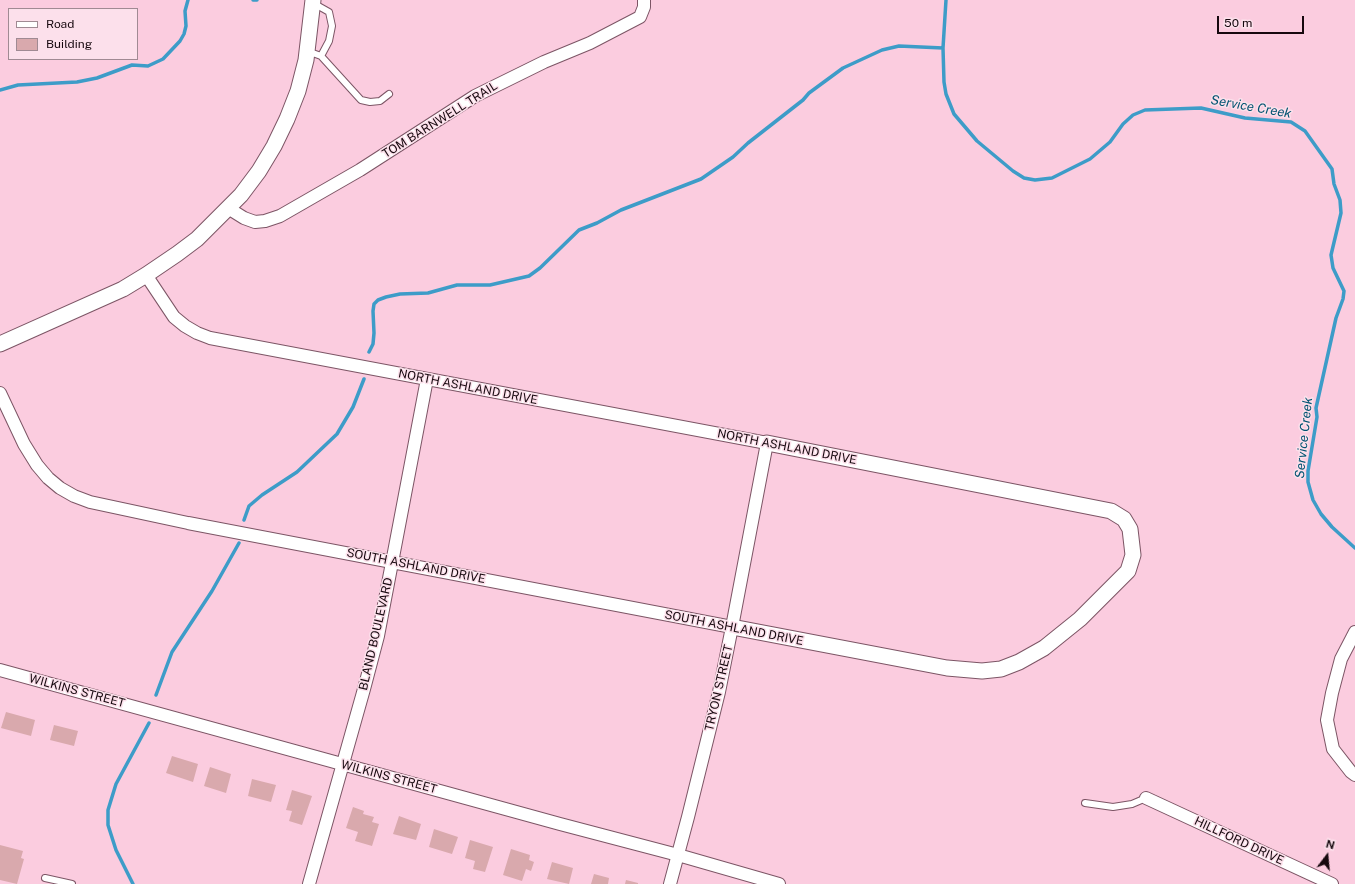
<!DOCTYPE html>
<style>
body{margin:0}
#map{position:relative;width:1355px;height:884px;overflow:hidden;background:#fbccdf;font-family:"Public Sans",sans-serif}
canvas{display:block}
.legend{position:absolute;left:8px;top:8px;width:130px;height:52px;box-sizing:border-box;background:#fce0eb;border:1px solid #a08a93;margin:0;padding:5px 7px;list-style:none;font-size:12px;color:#16080e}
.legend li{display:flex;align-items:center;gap:8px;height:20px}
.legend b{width:20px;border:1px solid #a08a93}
.north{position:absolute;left:1307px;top:836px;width:40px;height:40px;-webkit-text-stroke:3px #fce0eb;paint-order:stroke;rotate:16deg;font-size:11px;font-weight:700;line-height:16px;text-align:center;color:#16080e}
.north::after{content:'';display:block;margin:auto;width:14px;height:18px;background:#16080e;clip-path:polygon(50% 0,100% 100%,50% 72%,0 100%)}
.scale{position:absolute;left:1217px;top:16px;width:87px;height:18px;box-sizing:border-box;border:2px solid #16080e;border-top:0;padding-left:5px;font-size:12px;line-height:14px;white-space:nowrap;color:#16080e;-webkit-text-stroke:3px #fce0eb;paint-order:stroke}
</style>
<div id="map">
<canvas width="1355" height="884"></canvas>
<ul class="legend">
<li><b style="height:5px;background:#fff"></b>Road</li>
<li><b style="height:11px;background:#d9a9ad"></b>Building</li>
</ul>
<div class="north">N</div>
<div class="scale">50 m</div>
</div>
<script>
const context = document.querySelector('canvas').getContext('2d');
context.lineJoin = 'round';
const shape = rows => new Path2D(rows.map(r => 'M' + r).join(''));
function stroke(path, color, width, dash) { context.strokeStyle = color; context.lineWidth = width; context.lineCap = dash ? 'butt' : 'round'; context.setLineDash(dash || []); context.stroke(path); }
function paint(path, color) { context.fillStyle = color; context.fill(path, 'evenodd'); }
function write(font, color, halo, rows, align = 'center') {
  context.font = font + ' "Public Sans",sans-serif'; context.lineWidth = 3; context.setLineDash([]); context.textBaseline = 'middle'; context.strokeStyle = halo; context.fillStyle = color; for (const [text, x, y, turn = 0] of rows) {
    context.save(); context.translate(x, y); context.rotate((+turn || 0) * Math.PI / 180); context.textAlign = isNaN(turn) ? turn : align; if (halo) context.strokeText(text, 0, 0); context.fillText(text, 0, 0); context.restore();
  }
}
const stream = shape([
 [253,0,257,0],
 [946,0,943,48,944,82,946,94,954,114,977,141,1013,171,1024,178,1035,180,1052,178,1090,159,1110,142,1123,124,1133,115,1145,110,1201,108,1245,118,1291,122,1305,131,1332,169,1334,184,1340,200,1341,213,1331,255,1333,268,1344,291,1343,299,1336,318,1316,408,1317,417,1308,471,1308,482,1313,500,1321,514,1332,527,1355,548],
 [0,90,18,85,77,82,97,78,132,65,148,66,163,59,180,41,184,34,186,26,185,11,188,0],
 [369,352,373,344,374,333,373,311,374,304,378,300,386,297,400,294,428,293,457,285,490,285,529,276,540,268,579,230,597,223,621,210,701,179,733,157,748,143,803,100,809,93,843,68,882,50,899,46,943,48],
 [244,520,249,506,262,495,297,472,337,434,353,407,364,379],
 [156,695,172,652,212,591,239,543],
 [133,884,116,850,108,825,108,810,116,784,149,723]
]);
const building = shape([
 [6,712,35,720,31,736,1,728],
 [54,725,78,731,74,746,50,740],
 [172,756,198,764,193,782,166,773],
 [210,767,231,774,226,793,204,786],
 [252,779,276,785,271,802,248,796],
 [292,790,312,796,302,825,289,821,292,811,286,810],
 [353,807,364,811,363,814,374,817,372,822,379,824,372,846,355,841,358,832,346,828],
 [399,816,421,824,416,840,393,834],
 [434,829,458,837,452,854,429,847],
 [470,840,493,847,485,872,473,869,475,861,465,858],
 [0,845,23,851,21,858,24,859,17,884,0,880],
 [511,849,530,855,529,860,534,862,531,871,526,869,522,881,503,875],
 [552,862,573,868,569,884,547,879],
 [594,874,609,878,608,884,591,884],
 [626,880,638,883,638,884,625,884]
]);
const service = shape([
 [313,3,329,12,332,26,329,41,321,56],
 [307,51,321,56,361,100,370,102,380,101,389,94],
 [1085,803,1113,807,1132,804,1146,798],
 [45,878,72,884]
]);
const minor = shape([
 [228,208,244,218,255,222,265,221,280,216,360,170,475,96,544,62,590,43,640,17,644,7,644,0],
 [146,275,174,317,185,326,197,333,210,338,767,443,732,627,719,692,688,817,670,884],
 [0,393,24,444,37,465,48,478,60,488,74,496,90,502,188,523,732,627],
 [1355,632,1341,659,1332,693,1327,720,1333,749,1351,772,1355,775],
 [0,670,560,824,678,855,779,884],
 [1146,798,1332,884],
 [309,884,364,689,378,636,427,379]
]);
const tertiary = shape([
 [0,344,123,289,146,275,177,254,197,239,241,195,259,171,274,146,287,119,298,91,306,60,313,0],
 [732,627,947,668,982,671,1001,669,1019,662,1044,648,1080,619,1128,571,1133,555,1130,529,1124,519,1111,511,767,443]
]);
const streetNames = [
 ["TOM BARNWELL TRAIL",440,120,-32],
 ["NORTH ASHLAND DRIVE",468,387,11],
 ["NORTH ASHLAND DRIVE",787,447,11],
 ["SOUTH ASHLAND DRIVE",416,566,11],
 ["SOUTH ASHLAND DRIVE",734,628,11],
 ["BLAND BOULEVARD",376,634,-77],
 ["TRYON STREET",719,688,-77],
 ["WILKINS STREET",77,691,15],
 ["WILKINS STREET",389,777,15],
 ["HILLFORD DRIVE",1239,841,25]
];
const waterNames = [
 ["Service Creek",1251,107,10],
 ["Service Creek",1304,438,-84]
];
stroke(stream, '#3d9cc8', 3.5);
paint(building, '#d9a9ad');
stroke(service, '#7c5565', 8);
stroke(minor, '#7c5565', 14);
stroke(tertiary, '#7c5565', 17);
stroke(service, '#fff', 6);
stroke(minor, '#fff', 12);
stroke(tertiary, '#fff', 15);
write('12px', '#16080e', '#fce0eb', streetNames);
write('italic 13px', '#015271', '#fce0eb', waterNames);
</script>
